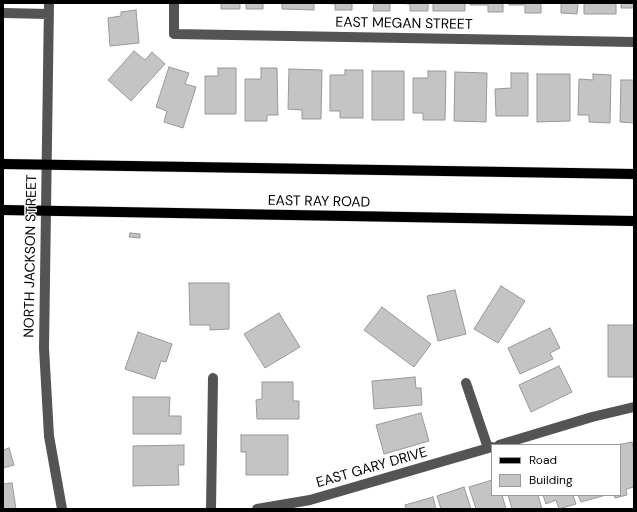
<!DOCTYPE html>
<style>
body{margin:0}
#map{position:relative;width:637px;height:512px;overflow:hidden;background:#fff;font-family:"DM Sans",sans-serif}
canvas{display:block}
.frame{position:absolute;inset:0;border:4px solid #000;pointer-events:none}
.legend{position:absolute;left:491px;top:444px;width:130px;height:52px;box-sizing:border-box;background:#fff;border:1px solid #999;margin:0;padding:5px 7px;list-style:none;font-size:12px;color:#000}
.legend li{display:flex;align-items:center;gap:8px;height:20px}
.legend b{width:20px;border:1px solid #999}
</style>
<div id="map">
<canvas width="637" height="512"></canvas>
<div class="frame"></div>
<ul class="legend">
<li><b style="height:5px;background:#000"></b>Road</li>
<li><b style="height:11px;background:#c4c4c4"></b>Building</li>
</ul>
</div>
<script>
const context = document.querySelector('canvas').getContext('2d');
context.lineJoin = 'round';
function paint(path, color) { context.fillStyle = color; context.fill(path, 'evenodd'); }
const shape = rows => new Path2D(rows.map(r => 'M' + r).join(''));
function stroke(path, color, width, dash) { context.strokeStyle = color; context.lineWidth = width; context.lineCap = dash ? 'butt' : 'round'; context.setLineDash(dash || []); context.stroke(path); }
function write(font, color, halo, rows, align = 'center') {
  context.font = font + ' "DM Sans",sans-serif'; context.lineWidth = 3; context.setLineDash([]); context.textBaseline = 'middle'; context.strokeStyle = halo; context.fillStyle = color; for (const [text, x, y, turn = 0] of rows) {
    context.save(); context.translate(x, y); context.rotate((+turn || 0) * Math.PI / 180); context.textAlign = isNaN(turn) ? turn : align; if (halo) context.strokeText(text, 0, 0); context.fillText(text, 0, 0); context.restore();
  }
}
const building = shape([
 [221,3,240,3,240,9,221,9,221,3],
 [246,3,263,3,263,9,246,9,246,3],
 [282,3,314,3,314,10,282,9,282,3],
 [320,3,352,3,352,10,335,10,335,4,320,3],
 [372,3,390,3,390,11,373,11,374,3,372,3],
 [396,3,428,3,428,11,410,11,410,4,396,3],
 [433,3,465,3,465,11,433,11,433,3],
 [470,3,503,3,503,12,488,12,488,5,470,5,470,3],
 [509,3,541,3,541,13,525,13,525,5,509,5,509,3],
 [561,3,578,3,577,14,561,13,561,3],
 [584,3,616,3,616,14,584,14,584,3],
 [621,3,634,3,634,8,621,8,621,3],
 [136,10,139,43,110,46,108,18,121,16,121,12,136,10],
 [134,51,145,60,152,52,165,64,131,101,108,80,134,51],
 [169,67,189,73,185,84,196,87,183,128,164,122,167,111,156,107,169,67],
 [218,68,236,68,236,114,205,114,205,76,218,76,218,68],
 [261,68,277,68,278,115,267,115,267,121,245,121,245,79,261,79,261,68],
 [289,69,322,70,321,119,302,119,302,110,288,109,289,69],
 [345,70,363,70,363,118,340,118,340,111,330,111,330,75,345,75,345,70],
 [372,71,404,71,404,120,372,120,372,71],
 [428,71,446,71,445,120,423,120,423,113,413,113,413,78,428,78,428,71],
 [455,72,487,73,486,122,454,121,455,72],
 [511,73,528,73,528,116,496,116,495,89,511,88,511,73],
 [537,74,570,74,570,121,537,122,537,74],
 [593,74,611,75,610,123,589,122,589,115,578,115,579,79,593,80,593,74],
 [621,80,634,80,634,123,620,122,621,80],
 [130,233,140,234,140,238,129,237,130,233],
 [189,283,229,283,229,329,210,330,210,325,190,325,189,283],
 [501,286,525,301,498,343,474,329,501,286],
 [455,290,466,334,438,341,427,296,455,290],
 [382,307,431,344,414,367,364,330,382,307],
 [279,313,300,347,265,368,244,334,279,313],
 [608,325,634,325,634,377,608,377,608,325],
 [550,328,560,348,550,353,553,359,520,374,508,348,550,328],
 [138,332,172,344,166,362,161,361,155,379,125,369,138,332],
 [559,366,572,392,531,412,519,385,559,366],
 [415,377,416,388,421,388,422,405,374,409,372,381,415,377],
 [262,382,293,382,293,401,299,401,299,419,257,419,256,400,262,399,262,382],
 [133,397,170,397,169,416,181,416,181,434,133,434,133,397],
 [421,413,429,441,384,454,376,425,421,413],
 [241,435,288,435,288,475,246,475,246,452,241,452,241,435],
 [632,442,634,453,634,487,626,489,627,495,615,498,614,495,620,495,620,445,617,445,632,442],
 [184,445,184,465,178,465,179,485,133,486,133,446,184,445],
 [9,448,14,465,3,468,3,450,9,448],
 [492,480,492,495,502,495,506,509,476,509,469,487,492,480],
 [12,483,16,509,3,509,3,484,12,483],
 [464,487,471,509,441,509,437,496,464,487],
 [508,495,538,495,542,509,512,509,508,495],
 [543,495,573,495,576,504,559,509,556,500,546,504,543,495],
 [578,495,606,495,581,502,578,495],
 [433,497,436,509,406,509,405,505,433,497]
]);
const minor = shape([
 [49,3,44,348,49,436,62,509],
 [174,3,174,34,634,42],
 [3,13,49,14],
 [466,383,488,448],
 [499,445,592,417,634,407],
 [211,509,213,378],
 [257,509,310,500,492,447]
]);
const major = shape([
 [3,164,634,174],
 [3,210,634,221]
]);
const streetNames = [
 ["EAST MEGAN STREET",404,24,1],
 ["EAST RAY ROAD",319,202,1],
 ["NORTH JACKSON STREET",31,256,-89],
 ["EAST GARY DRIVE",372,468,-16]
];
paint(building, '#c4c4c4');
stroke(building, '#989898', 1);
stroke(major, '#dbdbdb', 11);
stroke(minor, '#545454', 10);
stroke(major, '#000', 10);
write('14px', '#000', '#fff', streetNames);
</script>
